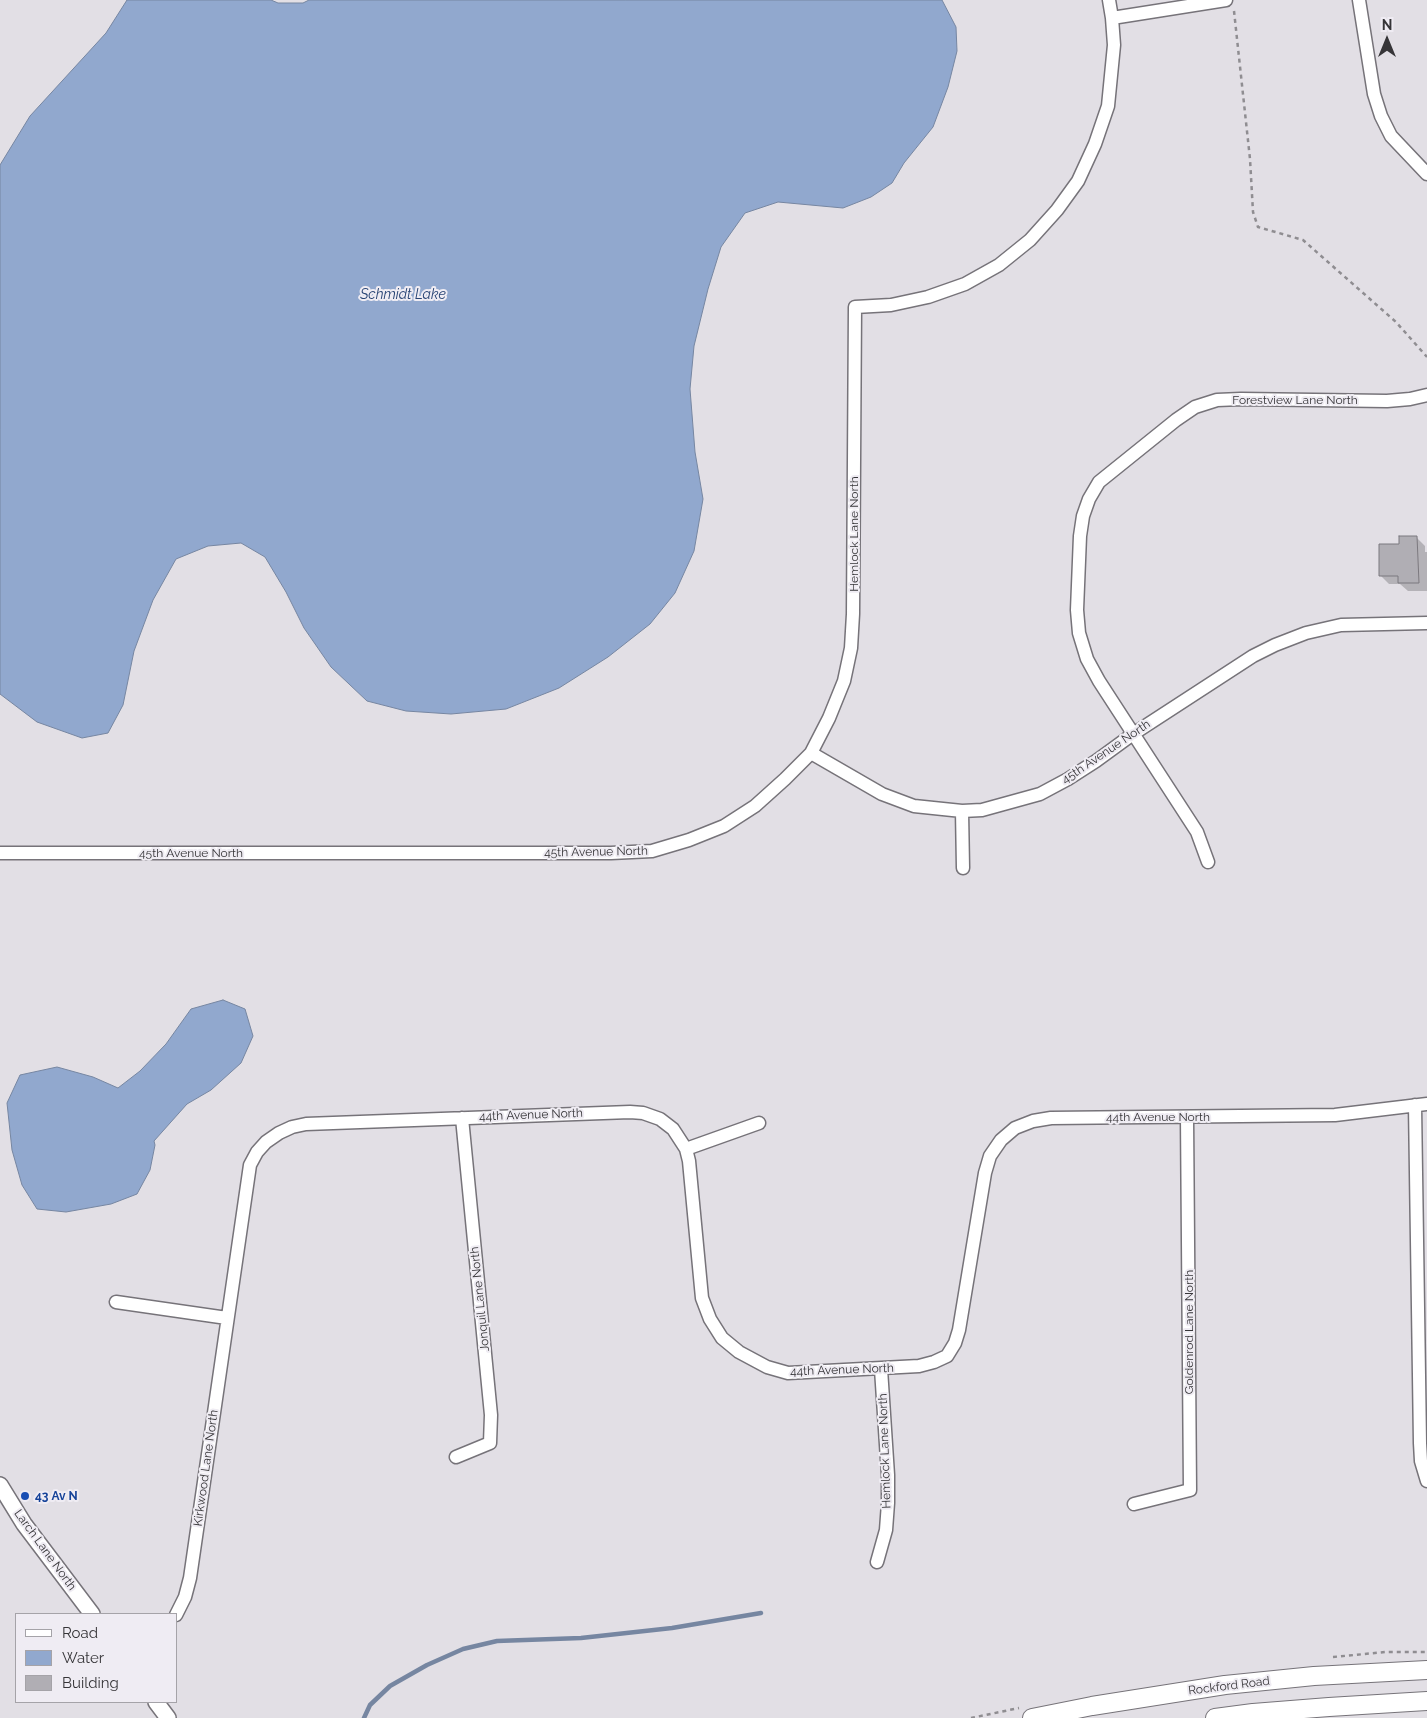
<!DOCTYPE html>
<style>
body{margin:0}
#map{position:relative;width:1427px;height:1718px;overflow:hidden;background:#e2dfe5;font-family:Raleway,sans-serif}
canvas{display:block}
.legend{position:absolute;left:15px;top:1613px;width:162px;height:90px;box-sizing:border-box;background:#efecf3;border:1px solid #a5a3a8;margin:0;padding:6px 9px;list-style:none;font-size:15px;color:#363538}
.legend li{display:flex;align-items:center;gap:10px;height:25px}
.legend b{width:25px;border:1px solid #a5a3a8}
.north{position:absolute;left:1362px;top:15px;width:50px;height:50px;-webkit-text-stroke:4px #efecf3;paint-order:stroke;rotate:0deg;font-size:14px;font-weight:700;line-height:20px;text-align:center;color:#363538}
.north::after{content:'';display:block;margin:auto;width:18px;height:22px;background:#363538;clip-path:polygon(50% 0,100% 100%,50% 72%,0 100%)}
</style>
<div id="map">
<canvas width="1427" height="1718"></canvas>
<ul class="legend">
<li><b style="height:6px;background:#fff"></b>Road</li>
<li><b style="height:14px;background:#91a8ce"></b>Water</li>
<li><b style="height:14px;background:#b0aeb4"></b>Building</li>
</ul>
<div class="north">N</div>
</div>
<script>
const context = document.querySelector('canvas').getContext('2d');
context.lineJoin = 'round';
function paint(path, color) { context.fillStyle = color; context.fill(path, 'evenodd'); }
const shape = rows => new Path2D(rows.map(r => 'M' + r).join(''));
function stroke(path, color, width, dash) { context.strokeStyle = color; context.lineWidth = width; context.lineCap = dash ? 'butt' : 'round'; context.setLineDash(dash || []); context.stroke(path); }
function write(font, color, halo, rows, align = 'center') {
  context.font = font + ' Raleway,sans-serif'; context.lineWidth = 4; context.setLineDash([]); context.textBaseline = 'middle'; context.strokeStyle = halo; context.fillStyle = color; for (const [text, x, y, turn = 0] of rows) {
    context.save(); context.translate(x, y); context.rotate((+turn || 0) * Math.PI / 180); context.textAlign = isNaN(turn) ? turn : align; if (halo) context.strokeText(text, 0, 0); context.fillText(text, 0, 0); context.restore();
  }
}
const water = shape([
 [127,0,271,0,278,3,303,3,309,0,942,0,956,27,957,51,948,87,933,127,904,163,892,183,871,197,843,208,778,202,745,213,721,247,708,289,694,346,690,389,695,452,703,499,694,551,675,593,650,624,608,657,559,688,506,709,451,714,406,711,367,701,331,667,304,628,286,592,265,557,241,543,208,546,176,559,153,600,134,651,123,705,108,733,82,738,37,722,0,694,0,165,30,116,106,33,127,0],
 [223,1000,245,1009,253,1036,241,1063,211,1090,187,1104,154,1141,155,1145,150,1170,137,1194,111,1204,66,1212,37,1209,22,1185,12,1150,7,1103,20,1075,57,1067,93,1077,118,1088,140,1071,166,1044,191,1009,223,1000]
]);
const shadow = shape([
 [1416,537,1425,546,1425,552,1427,552,1427,591,1408,591,1400,584,1389,584,1381,576,1401,545]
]);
const stream = shape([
 [364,1718,370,1705,390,1686,427,1665,463,1649,497,1641,581,1638,672,1628,761,1613]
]);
const building = shape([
 [1399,536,1417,536,1419,583,1398,583,1398,576,1379,576,1379,544,1399,544,1399,536]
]);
const path = shape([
 [1234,11,1250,159,1253,212,1258,227,1303,240,1396,322,1427,357],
 [1333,1657,1386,1652,1427,1652],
 [971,1718,1019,1708]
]);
const minor = shape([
 [1359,0,1374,94,1381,116,1391,136,1427,174],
 [1112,18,1226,0],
 [811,753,882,794,914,806,962,811,982,810,1040,794,1068,779,1096,761,1133,734,1253,656,1275,645,1306,633,1341,625,1427,623],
 [962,811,963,868],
 [0,853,611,853,652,851,689,840,724,826,755,806,785,779,811,753,829,718,844,681,851,648,853,614,855,307,891,305,928,297,965,284,999,265,1030,240,1057,210,1078,181,1095,144,1108,106,1114,45,1112,18,1109,0],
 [1208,862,1197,832,1099,681,1087,659,1079,633,1077,610,1080,536,1083,516,1089,499,1099,482,1176,420,1195,407,1217,400,1241,399,1387,401,1410,399,1427,395],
 [1415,1105,1420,1443,1421,1461,1427,1481],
 [686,1149,759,1123],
 [116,1302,227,1318],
 [456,1457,490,1443,491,1415,462,1118],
 [1134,1504,1190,1490,1187,1117],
 [877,1562,886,1530,888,1503,888,1475,881,1369],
 [176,1615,185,1597,190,1578,250,1165,257,1152,266,1142,279,1133,292,1127,306,1124,630,1112,643,1113,660,1119,673,1129,686,1149,689,1161,702,1298,710,1319,722,1338,739,1352,767,1367,788,1373,919,1366,934,1362,947,1356,955,1343,959,1330,985,1173,990,1156,1001,1140,1015,1128,1033,1121,1051,1118,1335,1115,1427,1104]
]);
const tertiary = shape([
 [0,1485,24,1524,92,1614],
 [156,1702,168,1718]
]);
const secondary = shape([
 [1032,1718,1092,1706,1225,1685,1314,1676,1427,1670],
 [1215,1718,1253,1713,1329,1707,1427,1701]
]);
const markers = [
 [25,1496,5,"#1a4fb4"]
];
const streetNames = [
 ["Forestview Lane North",1295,400],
 ["Hemlock Lane North",854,534,-90],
 ["45th Avenue North",1106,752,-34],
 ["45th Avenue North",596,852,-1],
 ["45th Avenue North",191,853],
 ["44th Avenue North",531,1115,-2],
 ["44th Avenue North",1158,1117],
 ["Jonquil Lane North",480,1299,-96],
 ["Goldenrod Lane North",1189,1332,-90],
 ["44th Avenue North",842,1370,-2],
 ["Hemlock Lane North",885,1451,-92],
 ["Kirkwood Lane North",206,1468,-82],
 ["Larch Lane North",45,1550,54],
 ["Rockford Road",1229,1686,-7]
];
const transitNames = [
 ["43 Av N",35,1496]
];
const waterNames = [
 ["Schmidt Lake",403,295]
];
paint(water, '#91a8ce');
stroke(water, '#7686a1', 1);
paint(shadow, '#0003');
stroke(stream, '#7686a1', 4.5);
paint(building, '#b0aeb4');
stroke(building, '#7b787e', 1);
stroke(minor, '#767379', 15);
stroke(tertiary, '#767379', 18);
stroke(secondary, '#767379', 20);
stroke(path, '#8f8d91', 2.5, [4, 4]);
stroke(minor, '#fff', 12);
stroke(tertiary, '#fff', 15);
stroke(secondary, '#fff', 18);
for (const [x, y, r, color] of markers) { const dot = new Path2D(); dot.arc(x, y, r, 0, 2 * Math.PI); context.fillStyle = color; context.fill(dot); stroke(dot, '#efecf3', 2); }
write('12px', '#363538', '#efecf3', streetNames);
write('bold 12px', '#164399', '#efecf3', transitNames, 'left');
write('italic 14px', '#264273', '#efecf3', waterNames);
</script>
